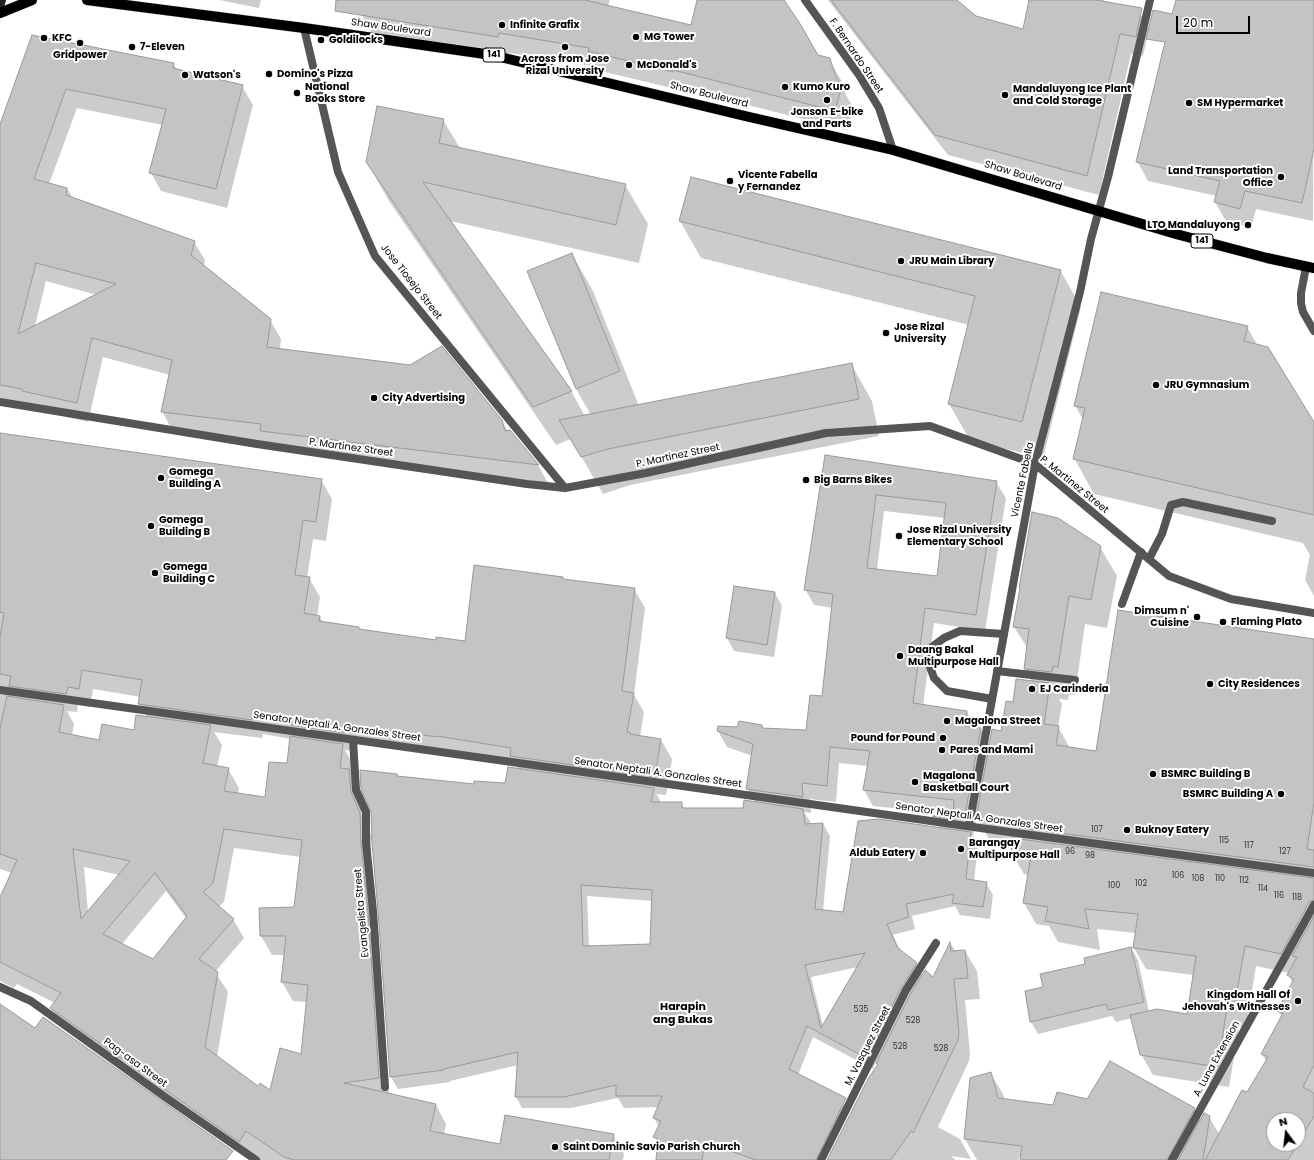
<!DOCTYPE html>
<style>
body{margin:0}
#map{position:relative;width:1314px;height:1160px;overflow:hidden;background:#fff;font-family:Poppins,sans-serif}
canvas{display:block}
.north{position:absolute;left:1266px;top:1112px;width:40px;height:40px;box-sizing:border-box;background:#fff;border:1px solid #999;border-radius:50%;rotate:345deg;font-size:11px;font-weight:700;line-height:16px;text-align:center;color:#000}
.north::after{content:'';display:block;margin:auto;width:14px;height:18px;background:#000;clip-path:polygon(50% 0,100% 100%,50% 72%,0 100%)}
.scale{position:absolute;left:1176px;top:16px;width:74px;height:18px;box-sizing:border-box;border:2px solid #000;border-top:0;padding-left:5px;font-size:12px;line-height:14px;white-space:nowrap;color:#000;-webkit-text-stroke:3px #fff;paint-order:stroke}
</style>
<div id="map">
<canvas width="1314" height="1160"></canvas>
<div class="north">N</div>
<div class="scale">20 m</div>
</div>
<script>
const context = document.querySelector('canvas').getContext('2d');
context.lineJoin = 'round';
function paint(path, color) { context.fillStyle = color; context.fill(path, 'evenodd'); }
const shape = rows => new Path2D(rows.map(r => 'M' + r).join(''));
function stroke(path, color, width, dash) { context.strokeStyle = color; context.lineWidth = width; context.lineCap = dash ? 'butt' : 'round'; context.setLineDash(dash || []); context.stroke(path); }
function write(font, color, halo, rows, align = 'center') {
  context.font = font + ' Poppins,sans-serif'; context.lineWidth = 4; context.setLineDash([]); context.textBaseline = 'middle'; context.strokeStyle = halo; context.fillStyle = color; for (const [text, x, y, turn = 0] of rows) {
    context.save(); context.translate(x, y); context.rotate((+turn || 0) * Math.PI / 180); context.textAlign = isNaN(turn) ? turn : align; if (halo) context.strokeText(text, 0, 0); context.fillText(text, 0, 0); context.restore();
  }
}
const shadow = shape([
 [219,0,261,0,259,8],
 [364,0,610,0,608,6,691,26,698,0,782,0,817,56,829,59,841,80,846,95,853,107,847,130,684,89,684,91,601,71,599,67,510,53,509,57,373,35,362,15],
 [828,0,955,0,975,17,1024,30,1030,0,1104,0,1104,2,1137,8,1149,29,1143,56,1131,54,1099,195,948,155],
 [1177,0,1314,0,1313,221,1256,209,1251,228,1226,221,1215,202,1217,196,1148,181,1137,161],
 [32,36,174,64,176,69,242,86,253,105,227,208,161,191,151,173,163,125,77,108,49,184,67,188,73,199,194,242,205,260,204,266,270,320,281,339,280,349,501,420,508,431,510,431,538,465,548,483,172,430,162,411,170,375,103,357,88,422,0,402,0,127],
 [46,281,97,295,35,326],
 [443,120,460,148,625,185,648,224,639,263,450,221,571,391,585,416,591,415,576,389,528,272,572,254,593,291,639,406,851,364,872,401,879,436,630,485,603,494,571,439,556,445,389,201,367,162],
 [680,221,1060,270,1081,307,1043,458,970,440,949,404,969,325,701,258],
 [1247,327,1258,346,1314,423,1314,596,1305,580,1310,555,1303,543,1094,494,1074,458,1083,420,1075,405],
 [0,434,321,480,332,499,326,541,313,539,307,578,309,578,320,597,317,617,320,617,323,623,358,628,360,630,436,641,466,642,562,578,564,581,634,589,645,608,634,695,644,712,640,737,661,740,672,759,666,795,656,794,660,800,659,803,681,803,685,809,744,809,755,803,747,789,752,756,727,747,718,731,762,726,764,729,807,731,823,697,833,608,814,605,805,589,826,456,996,482,1006,498,985,631,934,623,923,706,967,712,976,728,981,729,990,746,1002,732,1013,704,1032,682,1025,668,1028,649,1014,627,1021,590,1020,587,1100,547,1117,576,1107,628,1085,624,1075,695,1069,695,1068,700,1059,699,1062,704,1058,727,1070,748,1097,752,1314,640,1314,1160,1021,1160,1022,1153,1018,1160,977,1160,965,1139,991,1074,1003,1094,1005,1100,1053,1106,1088,1100,1194,1108,1201,1121,1209,1117,1220,1135,1247,1094,1266,1061,1262,1054,1282,1017,1278,1011,1293,983,1288,975,1289,973,1256,966,1246,1028,1239,1027,1229,1087,1153,1075,1141,1054,1132,1018,1116,1022,1112,1016,1038,1034,1031,1022,1044,988,1086,964,1131,948,1138,960,1149,1012,1188,1015,1194,975,1146,969,1134,948,1136,933,1097,929,1100,950,1058,942,1049,926,1036,924,1024,903,1028,875,1024,874,1012,854,1013,844,989,839,977,818,973,836,972,836,978,845,974,881,986,883,993,895,990,919,960,915,955,906,912,916,915,929,893,935,900,950,916,964,923,976,933,979,951,944,955,951,965,951,977,971,980,999,965,1000,970,1054,969,1061,938,1127,960,1139,971,1159,951,1156,956,1160,838,1160,879,1066,876,1062,873,1069,813,1037,798,1075,838,1096,845,1107,819,1160,657,1160,658,1143,655,1137,659,1127,654,1118,659,1107,624,1108,618,1098,571,1108,522,1108,516,1097,518,1065,450,1081,450,1082,398,1089,391,1077,379,911,372,841,371,841,371,863,378,931,389,1094,436,1105,446,1124,444,1135,500,1145,613,1135,624,1154,623,1160,251,1160,62,1027,51,1008,55,1003,17,984,14,988,0,981,0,899,12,873,0,869],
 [884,511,945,518,938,577,877,570],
 [93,689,141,697,139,704,147,717,135,731,100,742,72,736,74,724,67,711,77,712,78,705,90,707],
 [214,732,262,738,263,734,291,739,288,765,266,798,238,794,239,788,228,769,217,767,222,745],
 [356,742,516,766,519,770,506,784,475,785,398,777,397,775,372,837,361,812,360,789,353,764,345,750,355,751],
 [839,763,868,766,864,790,873,806,952,814,952,815,933,816,940,829,844,913,823,911,830,836,823,824,810,825,810,821,804,812,811,813,810,799,836,802],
 [234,848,301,857,295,908,260,909,261,936,272,955,285,955,282,982,293,1001,307,1002,302,1055,270,1092,259,1088,217,1057,228,992,215,972,244,938,233,919,218,907,224,902],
 [84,867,119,875,88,912],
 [166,891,186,918,154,960,122,944],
 [587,896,653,901,651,945,589,947],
 [858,967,823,1026,811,977],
 [1274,1120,1298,1120,1298,1144,1274,1144],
 [775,593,782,606,774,657,734,651,727,638]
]);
const building = shape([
 [336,0,585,0,691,25,697,0,784,0,799,22,818,55,830,58,835,75,842,86,835,111,673,70,673,72,588,51,589,48,499,33,498,37,335,11,336,0],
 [831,0,957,0,976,16,1023,29,1029,0,1096,0,1142,8,1136,37,1120,34,1087,176,935,135,831,0],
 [1176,0,1314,0,1314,149,1302,203,1245,191,1240,209,1214,202,1220,181,1136,162,1165,42,1146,39,1153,10,1172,14,1176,0],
 [32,35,174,63,173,68,243,85,216,189,149,173,166,109,66,89,34,179,67,188,66,195,195,241,191,255,271,319,267,347,410,365,442,346,502,420,505,431,510,430,539,465,260,431,261,424,161,412,172,360,92,338,77,403,22,391,22,389,0,385,0,124,32,35],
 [36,263,116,284,18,334,36,263],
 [377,106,444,119,439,143,626,184,616,225,423,182,572,391,533,407,366,162,377,106],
 [691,177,1061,270,1022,422,948,404,975,296,679,221,691,177],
 [572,253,620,371,576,389,527,271,572,253],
 [1101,292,1248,326,1244,341,1268,347,1314,422,1314,515,1073,459,1085,408,1074,406,1101,292],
 [852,363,859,399,608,449,581,457,559,420,852,363],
 [0,433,322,479,316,522,303,520,295,575,310,577,304,613,320,616,319,621,359,627,359,629,436,640,436,637,465,641,474,565,563,577,563,579,635,588,622,691,634,693,627,732,630,732,630,734,661,739,655,777,510,756,511,748,437,736,437,737,345,724,344,733,291,725,292,722,253,715,252,720,138,704,142,680,82,670,79,689,68,687,66,694,9,686,11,676,0,674,0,636,4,613,0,612,0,433],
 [825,455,997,481,976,615,925,608,913,703,967,711,965,726,981,728,964,820,932,816,953,814,954,800,863,790,870,751,830,747,827,786,802,783,803,797,746,789,753,744,717,731,718,726,737,727,739,721,762,725,762,728,806,730,810,695,822,696,833,594,804,590,825,455],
 [876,495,946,503,937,576,867,568,876,495],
 [1032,512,1058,518,1101,546,1091,600,1069,596,1058,667,1053,666,1052,672,1024,669,1029,629,1013,627,1020,588,1019,588,1032,512],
 [734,586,775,592,767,645,726,638,734,586],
 [1118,610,1314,639,1314,802,1307,849,1314,850,1314,867,1014,827,1014,825,976,819,992,729,1001,731,1006,701,1013,702,1016,679,1050,683,1044,724,1059,726,1056,745,1096,751,1118,610],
 [7,696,64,705,59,732,99,740,102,724,134,730,136,715,211,725,203,763,229,768,224,791,265,797,269,762,287,763,290,736,343,744,340,768,349,769,351,792,360,813,361,843,368,911,379,1078,344,1083,436,1104,430,1131,500,1144,505,1115,614,1134,609,1160,293,1160,284,1157,246,1131,239,1142,50,1008,61,993,0,962,0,897,17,860,0,854,0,728,7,696],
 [224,829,302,840,294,907,259,908,260,936,286,936,281,982,308,985,301,1054,280,1048,270,1090,260,1083,258,1086,205,1047,218,972,199,959,234,919,203,892,213,883,224,829],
 [73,849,130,861,81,919,73,849],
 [155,873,187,916,153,959,103,934,155,873],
 [508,767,654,788,651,802,682,802,682,808,743,808,744,800,803,809,805,824,823,823,815,909,843,912,858,821,879,819,971,832,966,879,987,882,983,907,952,903,954,894,906,904,909,917,887,924,897,947,917,963,901,988,866,1058,807,1026,789,1069,846,1098,816,1160,756,1160,705,1142,702,1160,656,1160,658,1139,653,1137,661,1121,653,1118,662,1096,616,1096,616,1085,564,1097,515,1097,518,1052,444,1069,444,1070,390,1077,378,911,372,843,371,812,361,789,360,770,397,774,397,776,474,784,474,781,505,783,508,767],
 [581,885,652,890,650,944,583,946,581,885],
 [865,953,821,1028,805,965,865,953],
 [1012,838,1314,878,1314,900,1309,902,1281,954,1245,946,1234,1008,1227,1007,1218,1067,1140,1055,1130,1015,1157,1009,1187,1014,1196,956,1133,948,1138,914,1085,909,1089,929,1045,921,1048,907,1023,903,1031,856,1011,854,1012,838],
 [1314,916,1314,1065,1303,1087,1314,1093,1314,1116,1298,1143,1298,1120,1274,1120,1274,1144,1298,1144,1288,1160,1205,1160,1242,1090,1247,1092,1268,1057,1261,1054,1283,1013,1277,1011,1294,979,1287,975,1297,957,1292,956,1314,916],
 [950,942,951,951,965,950,968,978,954,979,959,1032,958,1040,913,1133,911,1131,891,1160,827,1160,868,1079,878,1064,876,1063,911,993,925,970,933,977,950,942],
 [1131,947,1144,1002,1108,1010,1106,1004,1030,1022,1025,991,1043,987,1040,974,1085,964,1084,958,1131,947],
 [0,1004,35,1028,43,1017,233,1151,226,1160,0,1160,0,1004],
 [1110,1061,1195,1108,1167,1160,1020,1160,1022,1146,964,1139,970,1078,991,1072,998,1098,1053,1105,1057,1092,1087,1099,1110,1061],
 [1204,1113,1210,1116,1203,1160,1178,1160,1204,1113]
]);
const lane = shape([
 [1149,559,1162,534,1171,505,1183,502,1272,521],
 [1122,604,1141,552],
 [997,671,1075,680],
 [992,699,947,691,934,678,929,664,932,647,944,638,960,631,1004,634]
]);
const street = shape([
 [805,0,859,75,879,108,893,150],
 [304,28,338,172,375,256,565,488],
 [1306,267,1301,293,1301,303,1303,312,1314,331],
 [0,402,257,444,527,484,565,488,646,473,826,433,930,426,1035,464,1169,576,1231,599,1314,613],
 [0,690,1009,832,1314,873],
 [353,740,356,790,366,812,366,843,373,911,385,1087],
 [969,826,1035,464,1080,292,1091,239,1108,177,1150,0],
 [0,987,31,1001,165,1097,256,1160],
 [821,1160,906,990,936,943],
 [1172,1160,1314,905]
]);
const secondary = shape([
 [0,7,2,0]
]);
const primary = shape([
 [87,0,304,28,492,55,745,116,893,150,1176,234,1267,258,1314,268],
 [0,13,32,0]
]);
const markers = [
 [502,25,4,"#000"],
 [636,37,4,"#000"],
 [44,38,4,"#000"],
 [321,40,4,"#000"],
 [80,43,4,"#000"],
 [132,47,4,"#000"],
 [565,47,4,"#000"],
 [629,65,4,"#000"],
 [269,74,4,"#000"],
 [185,75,4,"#000"],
 [785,87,4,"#000"],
 [297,93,4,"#000"],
 [1005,95,4,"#000"],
 [827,100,4,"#000"],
 [1189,103,4,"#000"],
 [1281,177,4,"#000"],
 [730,181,4,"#000"],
 [1248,225,4,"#000"],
 [901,261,4,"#000"],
 [886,333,4,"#000"],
 [1156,385,4,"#000"],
 [374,398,4,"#000"],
 [161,478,4,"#000"],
 [806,480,4,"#000"],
 [151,526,4,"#000"],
 [899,536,4,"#000"],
 [155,573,4,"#000"],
 [1197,617,4,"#000"],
 [1223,622,4,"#000"],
 [900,656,4,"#000"],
 [1210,684,4,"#000"],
 [1032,689,4,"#000"],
 [947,721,4,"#000"],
 [943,738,4,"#000"],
 [942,750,4,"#000"],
 [1153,774,4,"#000"],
 [915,782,4,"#000"],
 [1281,794,4,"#000"],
 [1127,830,4,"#000"],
 [961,849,4,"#000"],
 [923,853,4,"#000"],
 [1298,1001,4,"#000"],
 [555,1147,4,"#000"]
];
const numberNames = [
 ["107",1097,830],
 ["115",1224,841],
 ["117",1249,846],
 ["96",1070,852],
 ["127",1285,852],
 ["98",1090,856],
 ["106",1178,876],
 ["108",1198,879],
 ["110",1220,879],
 ["112",1244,881],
 ["102",1141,884],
 ["100",1114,886],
 ["114",1263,889],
 ["116",1279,896],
 ["118",1297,898],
 ["535",861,1010],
 ["528",913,1021],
 ["528",900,1047],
 ["528",941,1049]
];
const shields = [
 [494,55,22],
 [1202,241,22]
];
const shieldNames = [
 ["141",494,55],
 ["141",1202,241]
];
const poiNames = [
 ["Infinite Grafix",510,25],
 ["MG Tower",644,37],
 ["KFC",52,38],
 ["Goldilocks",329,40],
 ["7-Eleven",140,47],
 ["Gridpower",80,55,"center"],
 ["Across from Jose",565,59,"center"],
 ["Rizal University",565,71,"center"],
 ["McDonald's",637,65],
 ["Domino's Pizza",277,74],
 ["Watson's",193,75],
 ["National",305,87],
 ["Books Store",305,99],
 ["Kumo Kuro",793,87],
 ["Mandaluyong Ice Plant",1013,89],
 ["and Cold Storage",1013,101],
 ["SM Hypermarket",1197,103],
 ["Jonson E-bike",827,112,"center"],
 ["and Parts",827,124,"center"],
 ["Land Transportation",1273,171,"right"],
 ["Office",1273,183,"right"],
 ["Vicente Fabella",738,175],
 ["y Fernandez",738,187],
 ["LTO Mandaluyong",1240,225,"right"],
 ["JRU Main Library",909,261],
 ["Jose Rizal",894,327],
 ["University",894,339],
 ["JRU Gymnasium",1164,385],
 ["City Advertising",382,398],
 ["Gomega",169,472],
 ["Building A",169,484],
 ["Big Barns Bikes",814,480],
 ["Gomega",159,520],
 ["Building B",159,532],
 ["Jose Rizal University",907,530],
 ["Elementary School",907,542],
 ["Gomega",163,567],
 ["Building C",163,579],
 ["Dimsum n'",1189,611,"right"],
 ["Cuisine",1189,623,"right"],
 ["Flaming Plato",1231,622],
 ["Daang Bakal",908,650],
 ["Multipurpose Hall",908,662],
 ["City Residences",1218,684],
 ["EJ Carinderia",1040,689],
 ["Magalona Street",955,721],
 ["Pound for Pound",935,738,"right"],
 ["Pares and Mami",950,750],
 ["BSMRC Building B",1161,774],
 ["Magalona",923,776],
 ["Basketball Court",923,788],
 ["BSMRC Building A",1273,794,"right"],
 ["Buknoy Eatery",1135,830],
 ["Barangay",969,843],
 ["Multipurpose Hall",969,855],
 ["Aldub Eatery",915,853,"right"],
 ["Kingdom Hall Of",1290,995,"right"],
 ["Jehovah's Witnesses",1290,1007,"right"],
 ["Saint Dominic Savio Parish Church",563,1147]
];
const streetNames = [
 ["Shaw Boulevard",391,28,8],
 ["F. Bernardo Street",856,56,56],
 ["Shaw Boulevard",709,95,14],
 ["Shaw Boulevard",1023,176,17],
 ["Jose Tiosejo Street",411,282,52],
 ["P. Martinez Street",351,448,8],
 ["P. Martinez Street",678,456,-12],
 ["Vicente Fabella",1023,480,-78],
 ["P. Martinez Street",1074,485,39],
 ["Senator Neptali A. Gonzales Street",337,727,8],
 ["Senator Neptali A. Gonzales Street",658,773,8],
 ["Senator Neptali A. Gonzales Street",979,818,8],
 ["Evangelista Street",362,913,-95],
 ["M. Vasquez Street",868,1046,-63],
 ["A. Luna Extension",1217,1059,-61],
 ["Pag-asa Street",135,1063,36]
];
const neighbourhoodNames = [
 ["Harapin",683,1007],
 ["ang Bukas",683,1020]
];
paint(shadow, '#0003');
paint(building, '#c4c4c4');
stroke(building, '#999', 1);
stroke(primary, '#dbdbdb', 11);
stroke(lane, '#555', 8);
stroke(street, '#555', 8);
stroke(secondary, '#222', 8);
stroke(primary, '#000', 10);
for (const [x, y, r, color] of markers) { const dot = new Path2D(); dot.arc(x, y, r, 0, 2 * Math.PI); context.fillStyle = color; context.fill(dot); stroke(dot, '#fff', 1.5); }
write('8px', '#313131', null, numberNames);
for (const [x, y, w] of shields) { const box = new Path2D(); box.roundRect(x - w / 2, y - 7, w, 14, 3); context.fillStyle = '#fff'; context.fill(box); stroke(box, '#000', 1); }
write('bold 9px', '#000', null, shieldNames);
write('bold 10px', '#000', '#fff', poiNames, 'left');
write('10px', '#000', '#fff', streetNames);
write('bold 11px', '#000', '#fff', neighbourhoodNames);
</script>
